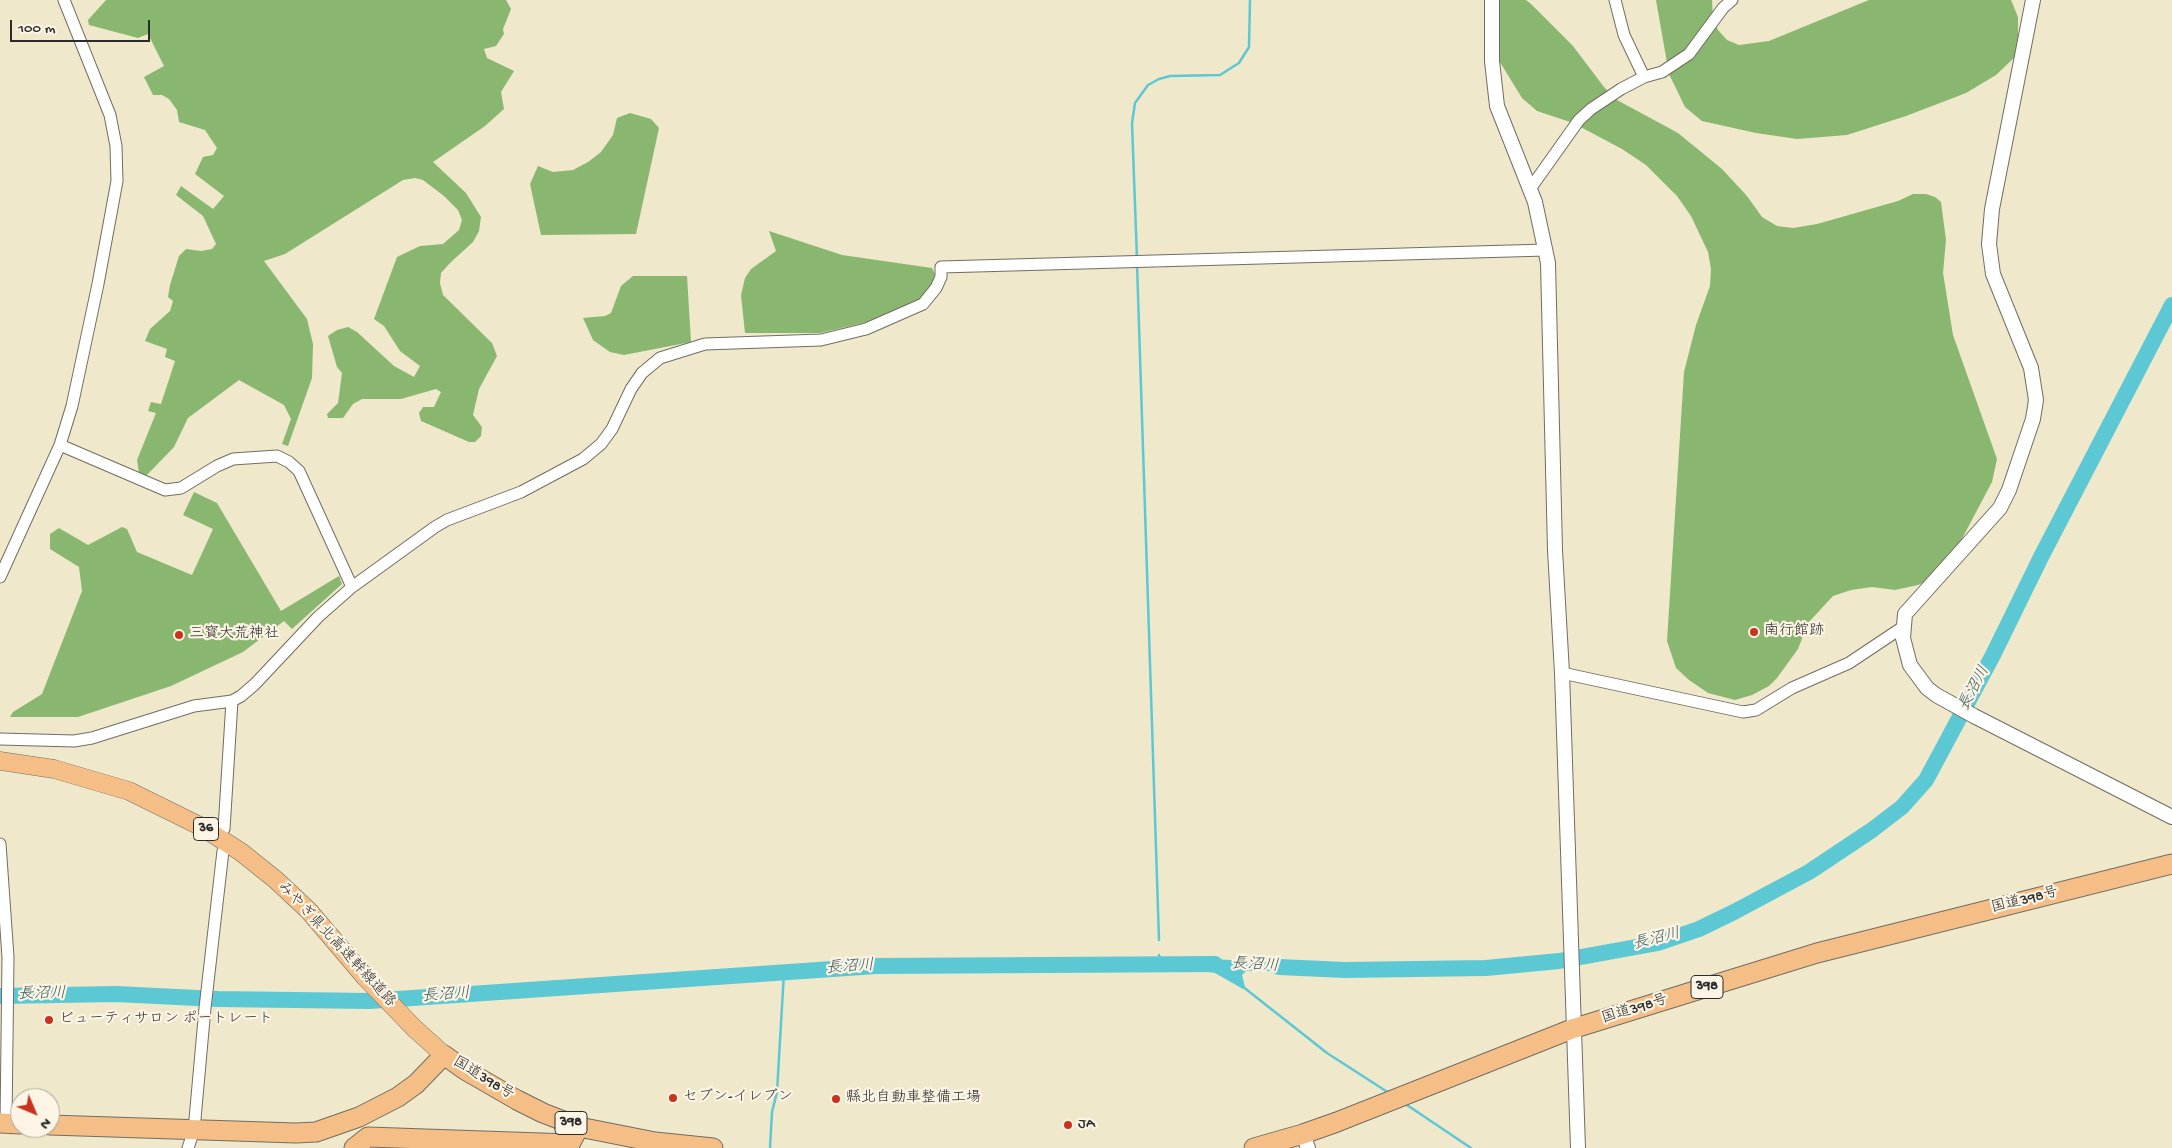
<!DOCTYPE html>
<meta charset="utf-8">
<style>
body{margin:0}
#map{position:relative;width:2172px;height:1148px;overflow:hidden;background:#efe8cb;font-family:"Gochi Hand",sans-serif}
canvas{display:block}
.north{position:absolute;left:10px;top:1088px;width:50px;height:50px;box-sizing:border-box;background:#fcf5e5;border:1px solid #a8a49b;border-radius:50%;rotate:135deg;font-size:14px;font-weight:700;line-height:20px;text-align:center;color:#2b2b2b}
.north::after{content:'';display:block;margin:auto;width:18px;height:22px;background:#c8321e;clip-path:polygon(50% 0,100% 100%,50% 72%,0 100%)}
.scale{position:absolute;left:10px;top:20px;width:140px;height:22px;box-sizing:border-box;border:2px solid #2b2b2b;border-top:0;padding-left:6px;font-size:15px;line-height:18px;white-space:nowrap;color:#2b2b2b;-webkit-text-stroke:4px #fcf5e5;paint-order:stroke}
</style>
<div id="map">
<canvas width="2172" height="1148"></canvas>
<div class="north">N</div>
<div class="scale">100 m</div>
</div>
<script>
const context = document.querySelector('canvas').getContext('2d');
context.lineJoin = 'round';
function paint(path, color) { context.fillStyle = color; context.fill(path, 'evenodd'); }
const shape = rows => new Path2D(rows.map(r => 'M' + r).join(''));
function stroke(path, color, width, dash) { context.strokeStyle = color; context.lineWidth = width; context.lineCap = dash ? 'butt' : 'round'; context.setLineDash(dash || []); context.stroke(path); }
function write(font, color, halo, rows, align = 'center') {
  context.font = font + ' "Gochi Hand","Klee One",sans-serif'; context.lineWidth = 4.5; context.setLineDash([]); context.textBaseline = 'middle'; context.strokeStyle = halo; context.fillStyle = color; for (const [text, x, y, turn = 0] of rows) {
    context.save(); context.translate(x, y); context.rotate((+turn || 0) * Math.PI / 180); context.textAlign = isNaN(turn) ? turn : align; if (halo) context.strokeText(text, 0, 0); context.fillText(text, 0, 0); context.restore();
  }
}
const forest = shape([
 [106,0,506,0,511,9,503,29,504,34,496,46,484,49,487,58,514,71,501,92,504,109,485,126,433,162,466,193,481,217,479,231,473,242,450,263,441,273,440,283,443,295,492,343,497,356,479,389,473,415,482,427,481,436,475,442,469,442,421,421,419,413,423,407,434,407,441,392,436,389,401,399,362,399,353,404,343,418,328,418,327,414,338,403,342,373,337,367,328,336,337,330,348,327,357,332,394,366,414,377,420,366,400,351,384,326,374,319,397,257,420,246,443,244,459,230,462,220,458,210,444,196,423,180,415,178,403,180,285,254,264,261,307,319,313,344,312,378,288,446,282,444,291,419,284,405,239,380,188,418,174,447,146,476,139,473,137,460,156,413,148,411,151,402,161,404,175,361,165,357,167,349,145,341,150,329,170,311,173,301,168,297,170,285,179,256,186,249,201,251,212,249,216,244,203,216,176,195,181,186,213,209,224,196,195,174,203,157,213,155,217,148,205,130,179,122,177,110,169,99,162,95,153,95,144,77,164,66,148,34,138,38,89,25,88,20],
 [1498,0,1526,0,1531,4,1573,46,1604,87,1617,100,1678,133,1722,169,1747,196,1762,217,1777,226,1793,228,1817,224,1898,201,1913,194,1926,194,1935,197,1941,202,1946,240,1943,273,1953,335,1997,459,1992,482,1948,565,1935,578,1918,585,1895,590,1872,587,1851,590,1833,596,1808,623,1798,649,1777,678,1769,686,1752,695,1735,700,1708,693,1689,680,1676,668,1667,641,1684,372,1696,325,1710,286,1711,269,1708,252,1691,216,1677,196,1646,165,1622,149,1573,123,1537,111,1522,98,1498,59],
 [1656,0,1712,0,1713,18,1718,30,1727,40,1739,45,1769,41,1869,0,2011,0,2018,17,2018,54,1996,75,1966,93,1906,116,1847,135,1797,139,1756,133,1702,121,1685,107,1669,74],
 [630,113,651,119,659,128,636,234,541,235,530,184,538,166,553,172,573,170,588,162,601,152,613,135,617,118],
 [769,231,842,255,932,268,935,274,932,284,920,299,891,313,863,323,820,333,745,333,741,295,745,278,751,269,776,251],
 [633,276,687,276,691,342,624,355,610,352,593,340,583,318,605,316,611,313,621,286],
 [194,492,217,503,281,611,339,576,342,584,292,629,284,621,243,652,171,686,78,717,10,717,13,712,42,694,82,591,79,567,50,549,50,534,59,528,88,545,122,527,127,529,137,552,192,575,213,529,183,515]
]);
const water = shape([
 [1194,958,1302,964,1302,971,1246,971,1242,975,1245,987,1243,989,1215,973,1193,970]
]);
const stream = shape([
 [1137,259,1132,123,1135,103,1148,85,1159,79,1170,76,1220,75,1239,63,1249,47,1250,0],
 [1137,264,1159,940],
 [1159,955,1161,964],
 [1242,986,1327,1053,1389,1093],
 [1404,1103,1471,1148],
 [770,1148,772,1112,777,1092,784,972]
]);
const river = shape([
 [1279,967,1345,970,1486,968,1559,961,1658,943,1699,929,1734,912,1809,872,1872,830,1902,807,1926,780,1993,655,2041,557,2172,305],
 [0,996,116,994,218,999,369,1001,876,966,1215,964]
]);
const minor = shape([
 [1615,0,1624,35,1644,77],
 [1530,189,1579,120,1591,109,1621,89,1644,77,1662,72,1689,54,1723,8,1732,0],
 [60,445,165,490,181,488,217,466,233,459,277,456,289,462,299,471,352,587],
 [0,577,60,445,72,406,98,284,117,181,116,146,110,115,64,0],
 [1562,673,1743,712,1756,710,1792,688,1849,663,1903,627],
 [0,739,74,741,92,738,194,706,232,701,241,696,255,684,318,617,352,587,435,527,447,520,521,492,583,459,601,444,612,429,631,389,642,373,660,358,705,344,821,340,866,329,923,304,936,288,941,277,941,267,1546,250],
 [224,829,232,701],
 [0,844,8,957,6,1123],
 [188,1148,194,1130,205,1008,223,851]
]);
const tertiary = shape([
 [1492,0,1492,61,1497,106,1535,202,1548,263,1555,550,1562,673,1578,1148],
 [2033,0,1992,209,1989,244,1993,274,2031,368,2036,400,2033,419,2009,490,2000,508,1905,614,1903,638,1910,665,1927,688,1936,695,1974,716,2172,817],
 [1303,1134,1308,1148]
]);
const primary = shape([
 [0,761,54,769,129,791,202,827,241,852,276,880,309,911,365,977,414,1028,444,1055]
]);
const trunk = shape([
 [0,1123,20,1124],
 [50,1125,296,1133,316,1132,359,1117,398,1097,416,1084,444,1055,465,1070,517,1100,543,1113,579,1127,655,1142,713,1148],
 [354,1148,368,1137,570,1144,579,1127],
 [1254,1148,1303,1134,1337,1122,1572,1029,1733,979,1817,953,2172,864]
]);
const markers = [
 [1754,632,5,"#c8321e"],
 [179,635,5,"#c8321e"],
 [49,1020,5,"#c8321e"],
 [673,1098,5,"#c8321e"],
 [836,1099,5,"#c8321e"],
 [1068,1125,5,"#c8321e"]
];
const shields = [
 [206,829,25],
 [1707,987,32],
 [571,1123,32]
];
const shieldNames = [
 ["36",206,829],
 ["398",1707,987],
 ["398",571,1123]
];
const poiNames = [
 ["南行館跡",1764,632],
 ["三寳大荒神社",189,635],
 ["ビューティサロン ポートレート",59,1020],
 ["セブン-イレブン",683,1098],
 ["縣北自動車整備工場",846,1099],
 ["JA",1078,1125]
];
const streetNames = [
 ["国道398号",2025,901,-14],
 ["みやぎ県北高速幹線道路",336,945,47],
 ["国道398号",1635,1010,-17],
 ["国道398号",483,1079,31]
];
const waterNames = [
 ["長沼川",1975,689,-62],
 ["長沼川",1657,940,-14],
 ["長沼川",1255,966,3],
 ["長沼川",850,968,-4],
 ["長沼川",42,995,-1],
 ["長沼川",446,996,-4]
];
paint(forest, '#89b76f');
paint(water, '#5cc8d4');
stroke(stream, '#5cc8d4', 2.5);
stroke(river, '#5cc8d4', 16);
stroke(minor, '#706d63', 13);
stroke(tertiary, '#706d63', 16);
stroke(primary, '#706d63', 19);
stroke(trunk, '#706d63', 21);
stroke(minor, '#fff', 11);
stroke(tertiary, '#fff', 14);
stroke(primary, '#f6be87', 18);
stroke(trunk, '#f6be87', 19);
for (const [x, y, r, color] of markers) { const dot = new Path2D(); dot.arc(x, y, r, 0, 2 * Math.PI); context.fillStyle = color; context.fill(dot); stroke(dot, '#fcf5e5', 2); }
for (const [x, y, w] of shields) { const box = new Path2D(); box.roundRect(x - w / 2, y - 11.5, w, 23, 4); context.fillStyle = '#fcf5e5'; context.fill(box); stroke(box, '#2b2b2b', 1); }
write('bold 14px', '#2b2b2b', null, shieldNames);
write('15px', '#2b2b2b', '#fcf5e5', poiNames, 'left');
write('15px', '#2b2b2b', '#fcf5e5', streetNames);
write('italic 16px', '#3a5a5e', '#fcf5e5', waterNames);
</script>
